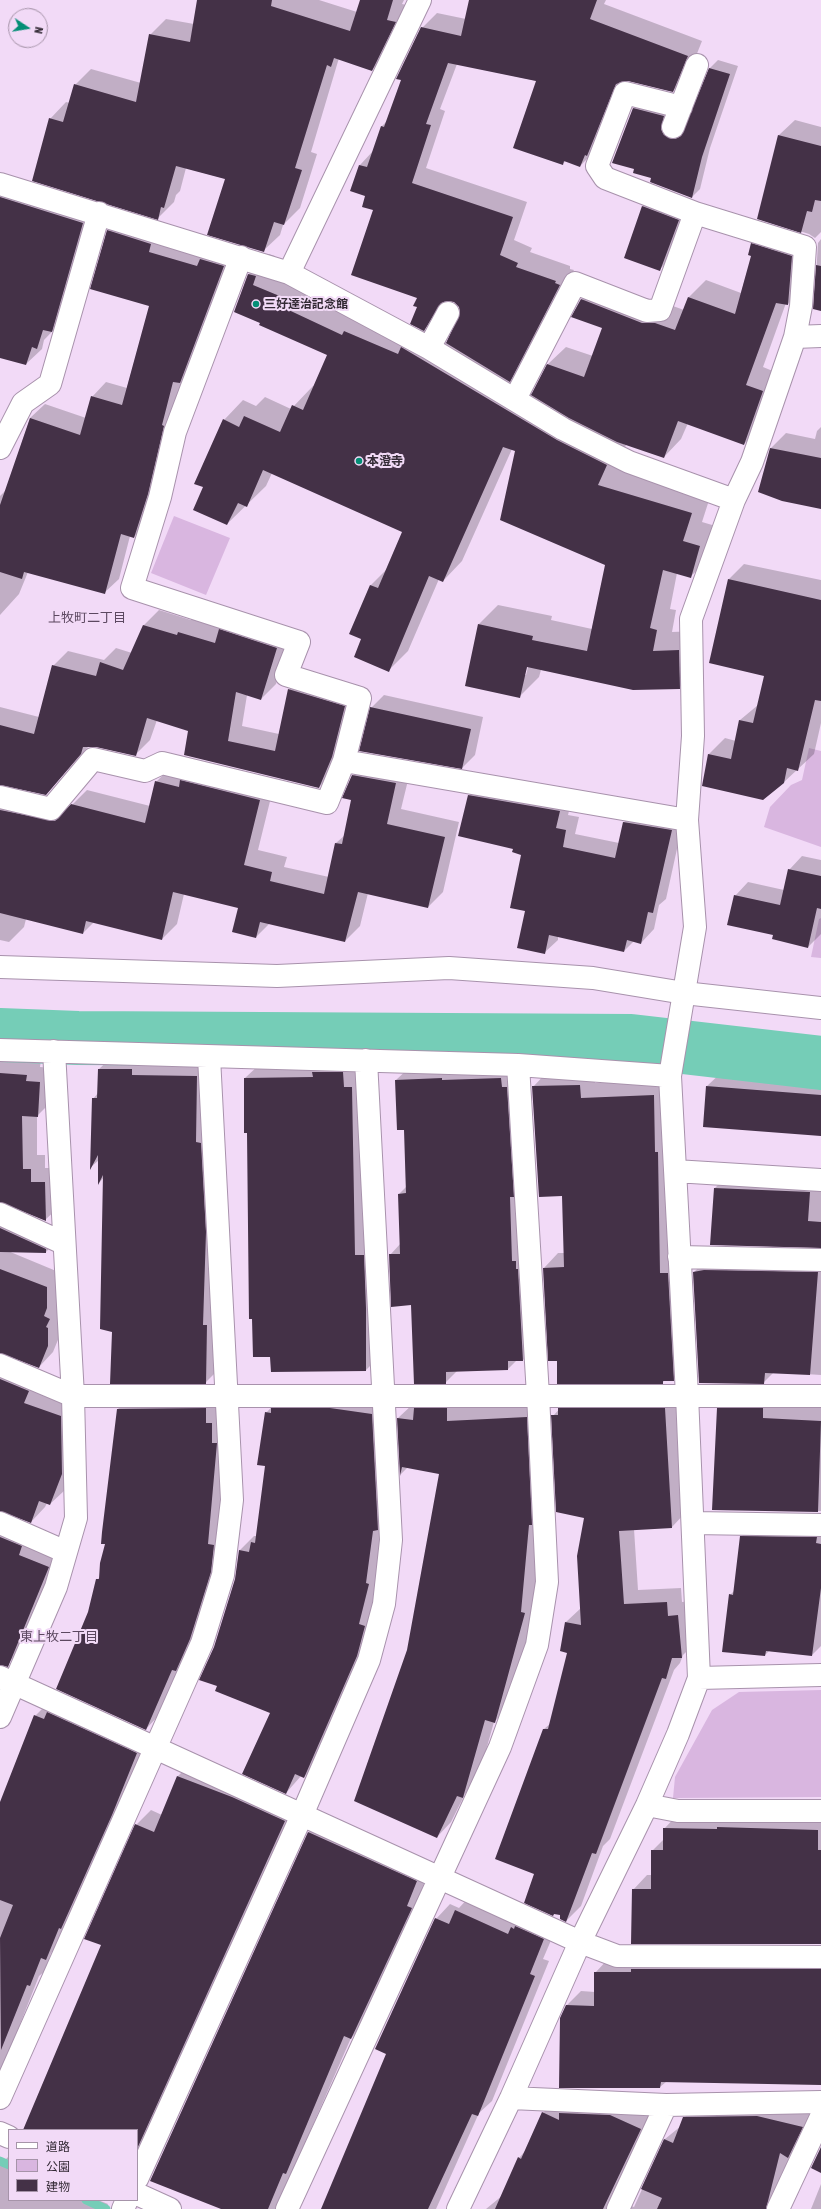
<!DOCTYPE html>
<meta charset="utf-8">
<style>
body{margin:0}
#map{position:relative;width:821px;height:2209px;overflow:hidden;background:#f2daf7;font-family:"Asap Condensed","Noto Sans JP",sans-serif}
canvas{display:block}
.legend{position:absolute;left:8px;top:2129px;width:130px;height:72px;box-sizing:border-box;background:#f2daf7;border:1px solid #a694a9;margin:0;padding:5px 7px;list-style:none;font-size:12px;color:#332a35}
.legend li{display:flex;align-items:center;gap:8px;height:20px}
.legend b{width:20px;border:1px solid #a694a9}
.north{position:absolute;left:8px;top:8px;width:40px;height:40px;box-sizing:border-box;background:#f2daf7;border:1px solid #a694a9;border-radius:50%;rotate:102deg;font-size:11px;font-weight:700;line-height:16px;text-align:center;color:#332a35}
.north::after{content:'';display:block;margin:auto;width:14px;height:18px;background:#048e76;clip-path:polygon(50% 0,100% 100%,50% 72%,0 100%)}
</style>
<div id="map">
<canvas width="821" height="2209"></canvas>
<ul class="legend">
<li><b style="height:5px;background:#fff"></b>道路</li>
<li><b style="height:11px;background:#d9b6e0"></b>公園</li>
<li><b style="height:11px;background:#443147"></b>建物</li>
</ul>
<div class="north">N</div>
</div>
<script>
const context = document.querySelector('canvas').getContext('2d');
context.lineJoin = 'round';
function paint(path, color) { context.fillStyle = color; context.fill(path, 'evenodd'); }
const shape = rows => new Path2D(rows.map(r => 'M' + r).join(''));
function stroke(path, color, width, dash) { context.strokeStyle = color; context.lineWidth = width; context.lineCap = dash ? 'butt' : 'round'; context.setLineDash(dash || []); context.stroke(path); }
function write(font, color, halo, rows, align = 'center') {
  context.font = font + ' "Asap Condensed","Noto Sans JP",sans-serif'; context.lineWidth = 4; context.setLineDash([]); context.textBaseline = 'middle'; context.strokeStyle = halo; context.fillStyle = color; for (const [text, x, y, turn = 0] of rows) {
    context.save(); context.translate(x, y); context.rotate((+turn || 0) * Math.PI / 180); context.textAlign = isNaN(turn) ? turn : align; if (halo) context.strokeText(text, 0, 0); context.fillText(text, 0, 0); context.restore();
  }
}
const green = shape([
 [174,516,230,538,206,595,151,573],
 [809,748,821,751,821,847,764,827,770,807,791,785,802,780],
 [821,918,821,958,811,957,819,919],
 [821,1690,821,1797,673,1798,675,1777,712,1710,739,1692]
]);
const shadow = shape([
 [198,0,319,0,357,12,361,0,404,0,402,4,411,6,388,53,372,70,339,58,311,152,317,154,300,208,283,225,280,235,263,251,226,179,186,168,180,191,176,195,174,202,158,218,50,119,66,102,70,103,75,85,91,69,141,83,150,35,166,19,194,24],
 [470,0,606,0,604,4,702,41,688,76,673,91,626,80,602,140,595,151,580,166,566,161,562,164,537,81,457,64,440,109,445,111,426,168,527,202,514,240,532,248,530,252,570,266,570,269,574,270,524,366,510,381,533,394,548,364,566,347,593,356,604,327,582,299,599,282,660,306,673,306,684,310,689,297,706,280,741,293,752,255,752,244,769,226,809,239,805,286,788,304,786,303,763,367,780,374,762,427,744,444,688,423,681,439,664,457,619,442,626,445,617,466,711,494,702,522,719,527,710,558,690,577,677,573,670,609,676,610,672,632,698,631,699,668,679,688,541,670,539,677,520,696,479,624,498,605,552,616,551,620,592,629,606,564,516,450,512,449,462,561,443,581,439,579,408,651,388,671,363,639,350,633,371,585,387,569,403,531,272,473,266,486,227,524,204,487,224,420,243,400,256,406,265,397,291,409,313,386,314,386,328,355,235,311,249,274,269,254,275,256,272,265,416,334,421,328,418,297,367,196,352,190,360,165,373,151,382,126,387,121,422,28,437,13,466,19],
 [448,300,455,301,460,306,462,313,447,343,424,330,439,315],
 [529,663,526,675,524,675],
 [718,60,738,66,710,148,700,189,692,197,635,168,634,108,642,100,672,107,686,130,710,68],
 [795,120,821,127,821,232,815,238,809,234,758,218,779,135],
 [0,173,98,207,67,316,44,340,42,349,26,364,0,357],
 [657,192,693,206,674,255,660,269,643,206],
 [122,216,238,252,148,522,134,537,130,536,119,579,104,593,28,572,19,594,0,615,0,496,7,489,30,418,45,404,86,418,92,397,106,382,127,388,150,305,108,231],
 [821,239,821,310,814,308,818,243],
 [821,427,821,508,760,492,771,448,786,433,815,439,817,431],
 [744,564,821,580,821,723,814,754,783,783,703,785,709,754,725,738,736,741,740,720,758,705,765,675,729,579],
 [159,610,191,620,194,617,291,633,276,684,261,699,247,695,242,726,279,734,289,690,303,675,359,692,334,772,319,787,189,730,157,720,150,740,135,755,96,746,89,746,46,794,3,785,6,791,64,807,71,806,87,790,150,806,156,782,171,767,274,785,258,850,287,857,284,867,329,877,336,843,345,835,353,799,353,776,368,761,411,768,401,809,459,822,443,892,428,907,368,893,360,926,345,941,270,923,256,937,239,907,184,894,177,924,162,939,94,922,83,933,26,919,24,927,9,942,0,940,0,707,39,717,53,666,68,651,104,660,116,648,132,653,144,625],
 [384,695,483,717,475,755,462,768,371,708],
 [482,782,572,798,568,815,579,817,575,834,619,843,624,822,638,809,684,817,666,899,659,905,654,929,641,943,634,941,624,951,558,936,558,940,544,953,527,911,522,854,514,848,469,795],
 [802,856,821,860,821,934,808,947,774,934,735,896,748,882,784,890,789,870],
 [114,1055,212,1062,220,1368,206,1382,113,1331,104,1177,99,1183,99,1160,91,1167,93,1099,98,1093,99,1069],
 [0,1058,41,1060,40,1067,54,1068,52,1101,37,1116,37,1155,45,1155,45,1168,59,1168,60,1206,45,1220,3,1202,9,1211,60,1237,46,1252,8,1251,61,1273,62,1330,53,1352,39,1367,2,1353,4,1358,75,1402,65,1490,50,1504,47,1503,45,1507,31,1522,2,1511,4,1515,63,1552,21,1650,6,1665,3,1665,0,1697],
 [322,1063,366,1073,380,1356,366,1370,248,1132,245,1078,260,1064],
 [516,1064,538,1345,523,1360,517,1360,508,1369,458,1370,446,1382,415,1382,412,1304,390,1255,401,1243,399,1194,406,1187,405,1129,396,1080,411,1066],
 [595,1071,595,1083,668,1081,688,1366,673,1380,665,1380,663,1382,558,1360,544,1268,558,1253,565,1253,563,1195,533,1087,547,1072],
 [723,1071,821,1078,821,1136,707,1086],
 [731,1172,821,1176,821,1246,715,1188],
 [710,1257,821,1257,821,1375,774,1372,764,1382,694,1272],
 [734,1393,821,1405,821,1511,713,1509,718,1409],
 [132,1394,220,1394,222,1529,205,1623,160,1714,146,1729,89,1612,97,1580,101,1576,106,1543,103,1532,118,1409],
 [573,1394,679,1394,686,1512,672,1527,634,1529,638,1590,681,1588,682,1602,692,1601,696,1642,683,1655,680,1663,674,1670,610,1839,603,1846,581,1906,566,1921,561,1915,555,1913,553,1915,535,1873,544,1729,551,1723,568,1652,566,1622,581,1608,585,1517,553,1416],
 [280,1398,386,1400,379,1611,319,1763,304,1777,301,1776,286,1793,271,1712,218,1685,215,1647,236,1579,240,1550,254,1536,257,1536,266,1466,266,1413],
 [541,1402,539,1599,510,1707,494,1722,477,1782,465,1794,451,1822,437,1837,408,1650,440,1473,408,1467,401,1474,398,1418,413,1404],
 [756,1521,821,1522,821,1646,812,1655,769,1651,765,1655,730,1595,735,1590,741,1537],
 [50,1701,151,1738,60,1945,51,1953,45,1971,39,1976,0,2075,0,1805,35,1716],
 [192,1762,299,1806,137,2159,137,2130,39,2130,103,1945,136,1825,151,1810,162,1815,178,1776],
 [678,1814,821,1815,821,1943,633,1890,647,1875,652,1875,652,1851,664,1839,664,1829],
 [324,1818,431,1866,421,1891,426,1893,366,2024,351,2038,276,2209,224,2209,151,2180,309,1832],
 [470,1896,558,1924,543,1959,549,1961,492,2101,479,2113,436,2209,322,2209,387,2053,436,1919,450,1904,459,1908],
 [821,1955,821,2082,666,2082,660,2087,566,2006,581,1991,595,1992,595,1973,609,1958],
 [557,2098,655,2114,622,2202,634,2207,665,2139,681,2126,684,2118,699,2103,816,2113,803,2142,790,2155,776,2209,486,2209,503,2195,519,2158,526,2150,543,2113],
 [9,2156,9,2200,98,2200,108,2204,106,2209,0,2209,0,2165],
 [821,2184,821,2209,811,2209]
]);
const stream = shape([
 [0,2161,9,2165],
 [86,2200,106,2209]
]);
const river = shape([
 [0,1035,78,1038,631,1041,821,1063]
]);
const building = shape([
 [197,0,272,0,271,6,350,31,360,0,393,0,387,20,396,22,372,71,334,58,331,67,327,65,295,168,302,170,284,225,274,222,264,252,207,235,225,179,176,166,164,208,161,207,158,220,32,181,49,118,63,122,74,84,136,102,149,34,190,42],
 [469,0,597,0,590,19,688,56,673,92,628,81,616,84,587,156,585,155,580,167,564,161,563,165,513,148,536,81,448,63,426,124,431,125,412,183,513,217,500,255,518,263,516,267,556,281,555,283,560,285,510,382,446,343,460,313,459,307,454,302,447,301,441,303,424,331,410,324,417,307,413,306,417,298,351,275,373,210,362,207,365,196,350,191,359,165,367,167,381,126,384,127,401,80,396,79,421,27,461,36],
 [709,68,730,74,702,157,692,198,650,182,651,178,633,173,634,169,612,163,633,108,664,116,661,129,664,135,675,139,681,136],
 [778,135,821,146,821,201,815,200,812,212,807,211,801,233,757,219],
 [0,197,83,223,52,332,43,330,37,349,32,347,26,365,0,358],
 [642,206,679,220,660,271,624,258],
 [107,230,151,244,149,252,197,266,200,259,224,266,180,383,173,382,162,425,164,426,148,494,134,538,121,534,105,594,24,572,22,579,0,572,0,505,30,418,80,435,91,396,122,405,149,306,90,289],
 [751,243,792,256,788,305,776,303,746,385,763,391,744,445,678,421,664,458,617,442,569,418,531,395,547,364,584,377,602,328,571,317,581,299,642,323,655,323,675,330,688,297,735,314,751,256,748,255],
 [816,265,821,266,821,311,813,309],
 [248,274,256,276,253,285,282,297,278,305,342,335,344,331,398,354,401,347,557,440,607,465,598,485,692,513,683,541,700,546,691,578,663,570,650,628,657,630,653,651,679,650,680,689,633,690,527,667,520,698,465,686,478,624,533,636,532,640,587,651,605,565,500,520,515,451,503,447,443,582,429,576,389,672,354,657,361,639,349,634,370,585,378,588,402,532,263,470,247,507,238,503,227,525,193,510,203,487,194,484,223,419,239,427,244,416,280,432,292,405,303,410,327,355,259,325,260,323,234,312],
 [770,448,821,458,821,509,782,501,758,492],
 [728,579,821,600,821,701,815,700,798,771,787,768,784,783,763,800,702,786,708,754,731,759,739,720,753,723,764,676,709,663],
 [143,625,177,635,178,632,215,643,219,629,277,648,261,700,236,692,228,741,275,751,288,689,345,706,332,757,319,788,184,755,188,731,147,718,136,756,96,747,83,747,81,754,46,795,0,785,0,725,34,734,52,665,96,676,100,662,123,670],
 [370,707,471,729,462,769,359,751],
 [352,775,396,783,387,824,445,837,428,908,358,892,345,942,260,922,256,938,232,932,238,908,173,892,162,940,86,921,83,934,0,913,0,810,55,821,71,804,145,823,155,781,179,787,180,780,260,800,244,865,272,872,270,881,324,894,335,843,342,844,351,800,342,798],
 [468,795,560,811,556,828,566,830,563,847,615,858,623,822,672,830,653,913,648,912,641,944,627,940,624,952,549,935,545,954,517,948,525,911,510,908,521,855,512,852,513,849,458,836],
 [788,869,821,876,821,909,817,908,808,948,772,939,773,935,727,925,734,895,780,905],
 [98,1069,132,1069,132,1075,197,1076,196,1142,201,1143,206,1232,203,1325,207,1325,206,1384,110,1384,112,1332,100,1329,103,1175,98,1185,98,1155,90,1170,92,1098,97,1098],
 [312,1072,343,1072,344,1087,352,1087,355,1255,364,1255,366,1308,366,1371,271,1372,270,1357,253,1357,252,1319,249,1319,247,1133,244,1133,244,1078,313,1077],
 [0,1073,27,1075,26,1081,40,1082,38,1117,22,1116,23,1169,31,1169,31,1182,45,1182,46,1221,0,1202],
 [442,1078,442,1080,501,1078,502,1087,507,1087,514,1197,510,1197,512,1261,516,1261,516,1269,518,1269,523,1361,508,1361,508,1370,446,1372,446,1384,414,1384,411,1305,391,1307,389,1254,400,1254,398,1194,406,1193,404,1130,397,1130,395,1080],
 [580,1085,581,1098,654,1095,655,1152,658,1152,660,1273,668,1273,674,1381,663,1381,663,1384,557,1384,557,1361,548,1361,543,1268,564,1267,562,1196,539,1197,532,1086],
 [706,1086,821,1095,821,1136,703,1127],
 [714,1188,810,1192,808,1221,821,1222,821,1248,710,1245],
 [0,1228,46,1249,46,1253,0,1252],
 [0,1269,47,1287,47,1308,44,1316,50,1319,46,1327,48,1328,48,1346,39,1368,0,1353],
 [704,1270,818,1272,810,1375,765,1373,764,1384,699,1383,693,1272],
 [0,1379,29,1391,24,1403,61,1416,62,1474,50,1505,39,1501,31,1523,0,1511],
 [271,1408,330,1408,372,1414,378,1530,373,1531,366,1583,369,1584,359,1624,365,1626,357,1656,304,1778,295,1774,286,1794,242,1774,270,1713,215,1691,217,1686,199,1680,214,1647,235,1579,239,1550,249,1552,251,1542,255,1543,265,1466,257,1465,265,1412,271,1413],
 [414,1408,447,1408,447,1421,527,1417,532,1525,529,1525,521,1612,525,1613,495,1723,485,1720,464,1794,463,1798,457,1796,437,1838,354,1801,407,1650,439,1474,402,1467,400,1476,397,1418,413,1420],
 [558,1408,665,1408,672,1528,619,1531,624,1604,667,1602,668,1616,678,1615,682,1658,672,1658,666,1679,662,1678,596,1854,592,1853,566,1922,560,1919,560,1915,554,1914,553,1916,524,1903,534,1874,495,1859,543,1729,548,1729,567,1653,560,1651,565,1622,581,1625,577,1556,584,1518,556,1512,551,1415,558,1415],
 [717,1408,763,1408,763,1418,821,1421,818,1512,712,1510],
 [117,1409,206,1408,206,1423,212,1423,212,1443,217,1443,208,1544,214,1545,211,1572,190,1639,176,1671,172,1670,146,1730,56,1689,88,1612,96,1579,99,1579,100,1563,105,1544,101,1544,102,1532],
 [740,1536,817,1537,816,1543,821,1544,821,1588,812,1656,766,1651,765,1656,722,1652,729,1594,733,1595],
 [0,1537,22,1546,19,1555,49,1567,8,1667,0,1665],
 [47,1712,137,1753,112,1815,61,1929,59,1928,46,1960,41,1958,30,1986,27,1985,1,2050,0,1938,13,1905,0,1900,0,1802,34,1715,44,1719],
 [177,1776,232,1797,285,1821,137,2149,137,2130,23,2130,101,1945,84,1939,135,1824,154,1832],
 [717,1827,818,1830,818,1850,821,1850,821,1944,631,1944,632,1889,651,1889,651,1850,663,1850,663,1828,717,1829],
 [308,1832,417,1881,407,1906,412,1908,351,2039,344,2036,286,2174,283,2173,268,2209,221,2209,150,2181],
 [455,1910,508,1934,511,1927,514,1929,515,1926,544,1939,530,1974,535,1976,478,2116,472,2114,428,2209,321,2209,386,2054,375,2049,435,1918,449,1924],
 [631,1969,821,1969,821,2085,661,2082,660,2088,559,2088,560,2018,566,2005,594,2006,594,1972,631,1972],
 [542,2112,559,2120,559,2113,610,2115,641,2129,603,2209,495,2209,518,2157,521,2159],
 [757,2116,803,2127,788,2158,780,2153,766,2209,657,2209,662,2198,641,2189,664,2139,673,2143,683,2117],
 [821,2147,821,2173,811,2168]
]);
const street = shape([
 [681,107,625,93,597,166,605,178,695,213,805,247,801,306,795,337],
 [673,127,697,65],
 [0,184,289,273,429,348,563,429,629,462,734,500],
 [289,273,420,0],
 [429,348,448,313],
 [515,399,575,283,647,311,660,310,695,213],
 [0,448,23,403,50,384,99,213],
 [344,761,687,820],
 [0,797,51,809,93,759,145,771,162,763,327,803,344,761,360,698,286,675,299,642,132,588,160,497,175,432,241,257],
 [0,1050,518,1065,670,1076],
 [675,1171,821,1180],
 [0,1214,63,1243],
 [679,1257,821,1260],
 [0,1365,73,1396,821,1396],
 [0,1523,66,1552],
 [693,1523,821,1525],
 [0,1677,580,1942,617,1956,821,1957],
 [699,1678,821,1675],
 [0,1717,56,1587,76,1518,73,1396,54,1051],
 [647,1805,678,1811,821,1811],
 [0,2098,202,1643,223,1575,232,1500,209,1057],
 [511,2098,666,2105,821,2102],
 [0,2133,9,2137],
 [137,2179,302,1815,369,1660,384,1604,391,1540,366,1060],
 [137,2194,170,2209],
 [123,2209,127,2200],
 [287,2209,500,1747,537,1645,547,1582,538,1395,518,1065],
 [458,2209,511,2098,580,1942,647,1805,678,1734,699,1678,687,1395,670,1076,695,927,687,820,693,736,691,619,734,500,752,462,795,337,821,336],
 [618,2209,666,2105],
 [778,2209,821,2117]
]);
const secondary = shape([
 [0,967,277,976,449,968,593,978,684,993,821,1008]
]);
const markers = [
 [256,304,4,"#048e76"],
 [359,461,4,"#048e76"]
];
const poiNames = [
 ["三好達治記念館",264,304],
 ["本澄寺",367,461]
];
const neighbourhoodNames = [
 ["上牧町二丁目",87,618],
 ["東上牧二丁目",59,1637]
];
paint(green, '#d9b6e0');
paint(shadow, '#0003');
stroke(stream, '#75cdb7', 9);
stroke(river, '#75cdb7', 54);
paint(building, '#443147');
stroke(street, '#a892ac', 24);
stroke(secondary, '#a892ac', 24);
stroke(street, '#fff', 22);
stroke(secondary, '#fff', 22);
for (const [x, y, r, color] of markers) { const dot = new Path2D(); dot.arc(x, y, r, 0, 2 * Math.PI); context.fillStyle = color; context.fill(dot); stroke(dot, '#f2daf7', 1.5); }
write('bold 12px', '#332a35', '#f2daf7', poiNames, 'left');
write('13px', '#5c4860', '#f2daf7', neighbourhoodNames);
</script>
